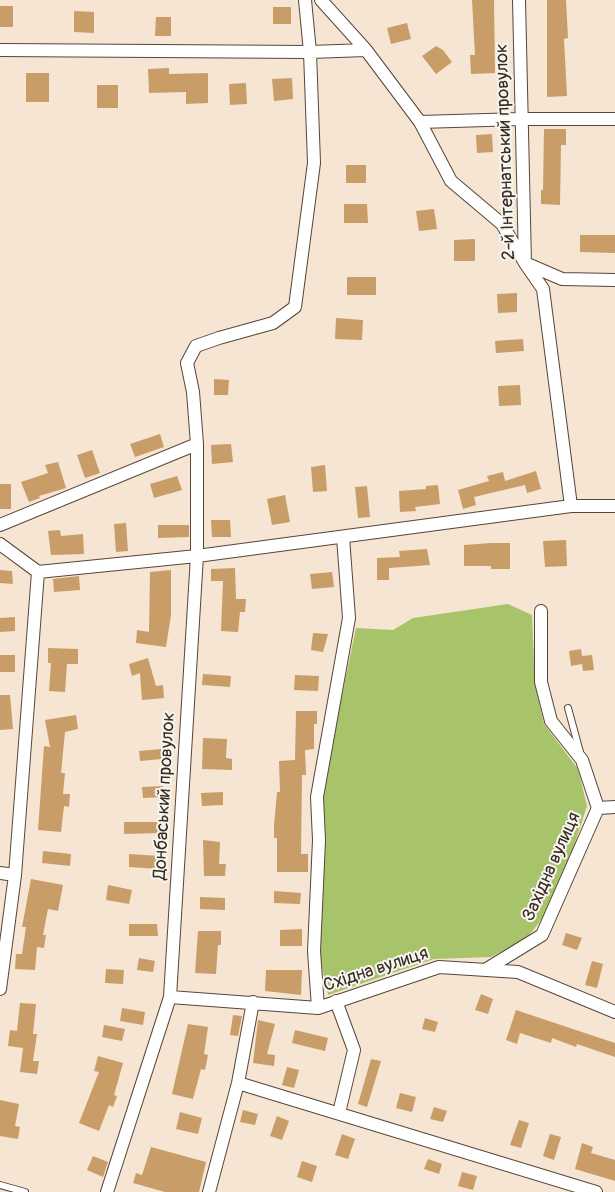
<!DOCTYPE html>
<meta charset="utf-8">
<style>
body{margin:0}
canvas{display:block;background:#f5e5d2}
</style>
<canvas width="615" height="1192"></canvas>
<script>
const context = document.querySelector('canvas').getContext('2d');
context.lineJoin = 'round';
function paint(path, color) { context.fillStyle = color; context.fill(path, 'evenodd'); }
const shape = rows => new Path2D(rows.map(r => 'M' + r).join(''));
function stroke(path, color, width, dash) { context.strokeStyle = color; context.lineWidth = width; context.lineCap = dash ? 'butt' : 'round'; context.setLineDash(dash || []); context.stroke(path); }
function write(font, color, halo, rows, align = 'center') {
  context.font = font + ' Pangolin,sans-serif'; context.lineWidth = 4; context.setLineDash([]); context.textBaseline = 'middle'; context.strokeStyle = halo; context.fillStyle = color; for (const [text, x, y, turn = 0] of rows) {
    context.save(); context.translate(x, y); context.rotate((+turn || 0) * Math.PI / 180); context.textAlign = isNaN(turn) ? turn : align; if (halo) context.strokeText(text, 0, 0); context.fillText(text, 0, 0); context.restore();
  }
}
const green = shape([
 [508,604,532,615,535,685,544,724,578,769,587,806,556,901,527,938,491,957,434,959,328,995,319,954,321,796,356,628,393,630,413,618]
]);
const building = shape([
 [472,0,494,0,495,73,471,74,470,55,475,55],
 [547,0,566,0,568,38,564,39,567,96,547,97],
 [0,6,13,6,13,27,0,27],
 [273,7,291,7,291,24,273,24],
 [74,11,94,12,94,33,74,32],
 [156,17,171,17,171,36,155,36],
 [407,23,411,39,391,44,387,28],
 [436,46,443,50,452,62,436,74,422,56],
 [169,68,169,74,208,73,208,103,186,104,186,92,149,93,148,69],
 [26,73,49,73,49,102,26,102],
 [292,78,293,99,274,101,272,79],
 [246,83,247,104,230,105,229,84],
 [97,85,118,85,118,108,97,108],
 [544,129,566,129,566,145,561,145,560,205,541,204,541,190,543,190],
 [492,134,493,152,477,153,476,135],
 [346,165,366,165,366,183,346,183],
 [344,204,367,204,368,223,344,223],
 [434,209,437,229,419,231,416,211],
 [580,235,615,235,615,253,580,252],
 [475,239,475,261,454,261,454,240],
 [347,277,376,277,376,295,347,295],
 [517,293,517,312,498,313,497,294],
 [336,318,363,320,362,340,335,339],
 [523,339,524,351,496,353,495,341],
 [214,379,229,380,228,395,214,395],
 [520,385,521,405,499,406,498,386],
 [160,434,164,447,135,457,130,444],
 [231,444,233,462,212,464,211,445],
 [92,450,100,473,85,478,77,455],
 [58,462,66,488,39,496,40,498,29,502,21,482,48,473,45,465],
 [325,465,327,491,313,492,311,467],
 [536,471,541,489,527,493,525,485,474,497,476,505,463,509,458,490,489,481,487,476,503,472,505,481],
 [177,476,182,490,154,498,150,484],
 [0,484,11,484,11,509,0,509],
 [438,485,440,504,415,507,416,511,400,512,399,491,426,489,426,486],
 [367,486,370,517,358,518,355,487],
 [285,495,290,522,272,525,267,499],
 [211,520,230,520,231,537,212,537],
 [126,523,128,551,116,552,114,524],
 [158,525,189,525,189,537,158,538],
 [60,530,61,536,83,534,84,554,51,555,48,531],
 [566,540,567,566,545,567,543,541],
 [491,543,510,543,510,569,491,569,491,566,464,566,464,545],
 [427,549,430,565,389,568,389,580,377,580,377,558,400,557,399,551],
 [235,568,236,599,246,599,245,612,240,612,238,632,221,631,223,581,211,581,211,569],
 [0,570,12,571,13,584,0,583],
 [171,570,171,615,166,647,136,643,137,630,149,632,150,572],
 [332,572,334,587,312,589,310,574],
 [79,576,80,590,54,592,53,579],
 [15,617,15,631,0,632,0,618],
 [313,633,328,634,323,652,311,650],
 [48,648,78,649,78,664,67,664,65,692,49,691,51,663,48,663],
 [581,649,582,656,592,655,594,670,583,671,582,664,571,666,569,651],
 [0,655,15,655,15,672,0,672],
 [148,658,156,686,163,685,164,698,142,700,140,673,132,676,129,664],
 [203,674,231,676,230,687,202,685],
 [295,675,319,676,318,691,294,690],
 [0,695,10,695,13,729,0,730],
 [296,711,317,711,317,724,314,724,314,749,305,750,306,775,302,775,301,854,308,854,308,872,277,872,277,838,274,838,274,826,277,792,280,792,279,761,295,760],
 [76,715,78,729,65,732,61,773,65,773,63,794,70,794,69,807,64,806,61,832,38,830,44,746,50,747,45,720],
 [203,738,227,739,226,758,232,759,232,770,202,769],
 [161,749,162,759,140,761,139,751],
 [163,786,163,797,143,798,142,787],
 [223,792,223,805,202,806,201,793],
 [124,822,162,822,162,833,124,834],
 [203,840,220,842,219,864,226,864,225,876,204,876],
 [43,851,71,854,70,866,42,863],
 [129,854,160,856,159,869,129,867],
 [31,879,63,885,58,911,48,909,43,935,46,935,44,948,37,947,35,970,15,969,16,954,22,954,26,927,22,927],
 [108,885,132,890,129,904,106,900],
 [274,891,301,893,300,904,274,903],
 [200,897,225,898,225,910,200,909],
 [129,924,157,924,158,936,129,936],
 [302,929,302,946,280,946,280,930],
 [198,931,221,931,221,945,218,945,216,974,195,973],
 [566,933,582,938,577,950,562,945],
 [139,958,155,961,153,972,137,970],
 [592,961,603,964,597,988,585,985],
 [106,969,124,970,123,984,105,983],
 [266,970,302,970,301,995,265,991],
 [481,994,493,999,488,1014,475,1010],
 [20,1003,36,1004,33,1034,37,1034,33,1061,39,1061,37,1074,20,1072,23,1048,8,1046,10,1030,17,1031],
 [122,1008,145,1012,143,1025,120,1021],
 [516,1010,615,1043,615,1057,577,1044,576,1047,552,1038,551,1043,520,1033,517,1044,506,1040],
 [233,1015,242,1016,238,1036,230,1035],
 [425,1018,438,1022,435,1032,422,1029],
 [258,1020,275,1024,267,1054,275,1055,274,1066,253,1063],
 [188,1024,208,1027,204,1054,208,1055,205,1070,201,1069,193,1099,172,1094],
 [104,1025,125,1029,122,1041,102,1037],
 [295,1030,328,1038,325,1051,292,1043],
 [98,1056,123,1063,114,1095,117,1096,113,1107,109,1105,99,1131,79,1123,99,1072,94,1071],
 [371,1059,381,1061,367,1107,358,1104],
 [287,1067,299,1070,294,1088,282,1085],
 [400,1093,416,1097,412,1112,396,1108],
 [0,1100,19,1104,15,1126,20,1127,18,1139,0,1136],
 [434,1107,447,1111,443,1122,430,1119],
 [243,1110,258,1114,255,1125,240,1122],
 [180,1112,202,1118,198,1134,176,1129],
 [277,1116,289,1121,282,1140,270,1136],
 [519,1120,529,1123,521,1148,510,1145],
 [342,1134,355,1139,348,1159,335,1155],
 [550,1134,561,1137,554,1160,543,1156],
 [582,1143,593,1147,591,1153,615,1160,615,1181,575,1169],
 [151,1147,206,1162,199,1192,165,1192,133,1183,136,1173,142,1175],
 [93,1156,108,1162,103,1177,87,1170],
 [428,1159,442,1164,439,1174,424,1169],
 [302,1161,317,1166,312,1182,297,1177],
 [462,1172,477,1176,473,1190,458,1186]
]);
const service = shape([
 [568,708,580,752],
 [0,1185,25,1192]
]);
const minor = shape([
 [321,0,366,50,420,122,451,181,502,224,525,263,562,279,615,280],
 [519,0,525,263,543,289,571,506],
 [0,50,310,52,366,50],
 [420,122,520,119,615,119],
 [0,525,197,444],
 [0,544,38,572,197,556,571,506,615,506],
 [598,808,615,807],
 [0,873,15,875],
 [485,970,542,935,598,808,582,760,551,721,541,682,541,611],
 [0,989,15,875,38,572],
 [170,997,318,1008,439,967,518,972,615,1012],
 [336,1001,354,1050,339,1113],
 [318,1008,314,951,319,840,317,797,349,618,343,537],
 [238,1083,596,1192],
 [107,1192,170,997,197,556,197,444,193,392,187,363,196,346,219,338,273,323,295,307,314,163,310,52,305,0],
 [209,1192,238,1083,253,1002]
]);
const streetNames = [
 ["2-й Інтернатський провулок",506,152,-92],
 ["Донбаський провулок",165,796,-87],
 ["Західна вулиця",552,867,-66],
 ["Східна вулиця",376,970,-18]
];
paint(green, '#a8c46b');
paint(building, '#c99d68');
stroke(service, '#574639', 8);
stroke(minor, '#574639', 14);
stroke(service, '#fff', 6);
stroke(minor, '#fff', 12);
write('18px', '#3b2a1e', '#f6f6f2', streetNames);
</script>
